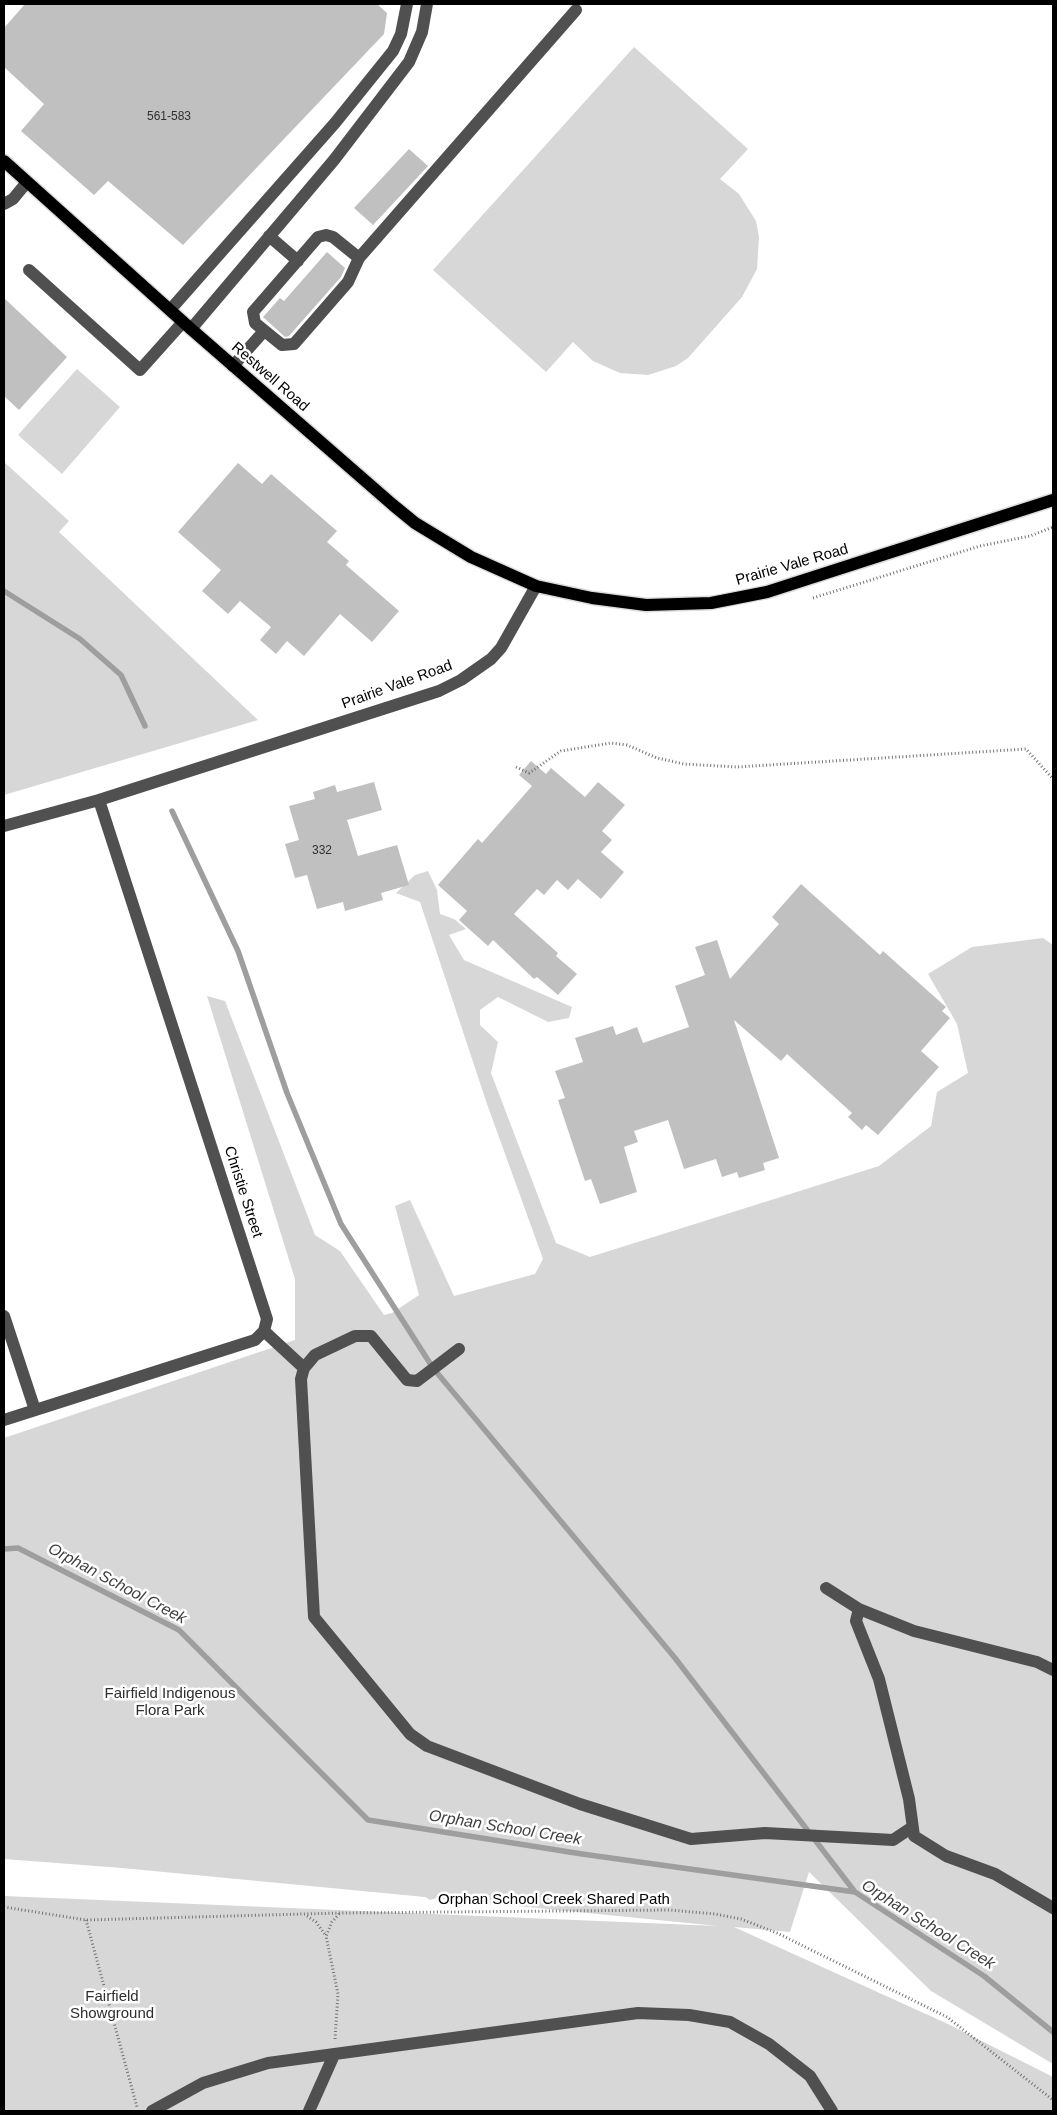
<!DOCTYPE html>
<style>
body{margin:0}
#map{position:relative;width:1057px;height:2115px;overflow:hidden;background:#fff;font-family:Helvetica,sans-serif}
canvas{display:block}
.frame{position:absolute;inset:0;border:5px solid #000;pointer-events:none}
</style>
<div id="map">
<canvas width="1057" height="2115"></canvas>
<div class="frame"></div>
</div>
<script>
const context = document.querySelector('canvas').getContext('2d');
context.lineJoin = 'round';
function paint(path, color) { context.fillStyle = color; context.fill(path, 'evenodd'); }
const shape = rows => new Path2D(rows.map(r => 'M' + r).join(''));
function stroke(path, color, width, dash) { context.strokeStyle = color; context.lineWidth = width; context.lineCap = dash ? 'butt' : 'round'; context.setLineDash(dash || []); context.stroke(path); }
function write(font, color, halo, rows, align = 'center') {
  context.font = font + ' Helvetica,sans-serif'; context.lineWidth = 5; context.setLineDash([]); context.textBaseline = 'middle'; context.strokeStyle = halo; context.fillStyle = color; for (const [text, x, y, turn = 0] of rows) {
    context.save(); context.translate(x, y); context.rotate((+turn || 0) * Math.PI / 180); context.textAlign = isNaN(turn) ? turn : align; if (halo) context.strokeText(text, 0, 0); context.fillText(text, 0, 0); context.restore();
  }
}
const green = shape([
 [634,47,748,149,720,179,739,194,756,221,759,237,757,269,742,297,688,358,676,366,648,375,620,373,593,361,573,342,546,372,433,270],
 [77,369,120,407,62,474,18,435],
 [4,462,69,521,59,532,258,720,4,795],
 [428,871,437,890,440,914,454,919,466,929,449,935,464,960,572,1007,569,1018,548,1022,498,997,480,1010,480,1025,498,1042,491,1073,556,1243,590,1257,879,1166,931,1126,937,1092,968,1073,957,1024,928,974,972,947,1043,938,1053,945,1053,2064,931,1991,809,1872,790,1932,734,1927,948,2024,1053,2077,1053,2111,4,2111,4,1896,718,1926,437,1898,430,1900,425,1897,122,1868,4,1859,4,1438,295,1340,295,1279,207,996,225,1001,315,1235,340,1251,384,1315,392,1313,419,1295,395,1206,410,1200,454,1296,535,1274,543,1259,487,1104,420,902,396,893,415,875]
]);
const stream = shape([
 [4,591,80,639,121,675,145,726],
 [172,811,238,951,287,1093,341,1224,433,1368,675,1658,855,1892],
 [4,1549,18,1548,179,1630,368,1820,582,1854,855,1892,984,1976,1053,2032]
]);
const building = shape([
 [25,4,377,4,387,13,384,34,183,245,108,181,94,195,21,131,44,104,4,67,4,28],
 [409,149,428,166,373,225,354,208],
 [327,252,345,268,341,277,289,336,285,337,263,317,280,298,284,301],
 [4,298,67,357,19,410,4,396],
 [238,463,262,484,271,474,337,531,327,542,349,561,346,565,399,611,372,642,340,614,304,656,287,641,276,654,260,640,271,627,240,601,228,614,202,591,221,570,178,532],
 [531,761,546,774,551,768,585,797,598,782,625,805,602,831,612,840,601,852,624,872,601,899,578,879,568,890,557,880,544,895,537,889,514,914,558,953,556,956,577,974,558,995,537,977,534,979,493,940,488,946,459,920,467,911,438,885,478,839,482,843,532,786,519,775],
 [374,782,382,810,347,820,358,856,397,845,409,885,381,893,383,900,345,911,343,902,317,909,307,875,295,878,285,844,299,840,289,806,315,799,313,792,335,785,337,792],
 [801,884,880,955,883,951,946,1007,942,1011,950,1018,921,1051,939,1067,878,1135,866,1125,862,1130,848,1117,852,1113,787,1054,781,1061,734,1020,779,1158,763,1163,765,1170,739,1178,737,1172,722,1177,716,1159,684,1169,668,1120,634,1131,638,1142,624,1147,637,1192,600,1204,591,1179,585,1181,558,1100,565,1098,555,1071,583,1062,575,1038,613,1026,616,1035,637,1027,643,1043,689,1027,675,986,705,975,695,947,717,940,730,979,779,924,772,917]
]);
const path = shape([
 [813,598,980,546,1030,536,1053,527],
 [516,767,529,773,561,751,611,743,627,745,657,758,684,764,737,767,1026,749,1053,779],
 [4,1907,86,1920,340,1913,670,1910,715,1914,741,1919,777,1933,947,2017,1053,2100],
 [307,1916,316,1922,326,1936],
 [86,1920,137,2107],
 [335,2039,338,1994,326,1936,332,1922,340,1913]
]);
const minor = shape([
 [4,204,13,199,27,182],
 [269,236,298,261],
 [359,258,333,237,326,235,318,237,253,312,255,323,282,345,294,344,348,282,359,258,576,10],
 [29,270,140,370,183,322],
 [170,310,335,123,393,51,401,34,407,4],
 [191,329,334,160,409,62,422,32,427,4],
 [233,366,264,331],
 [4,826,99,800,439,691,461,680,491,659,501,648,536,586],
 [4,1316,35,1410],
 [264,1331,304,1368],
 [459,1349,417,1381,407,1380,371,1336,355,1336,315,1355,304,1368,301,1379,314,1617,410,1734,427,1746,580,1804,691,1839,765,1833,893,1840,911,1828],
 [4,1420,255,1340,264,1331,267,1319,99,800],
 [826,1588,859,1609,914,1631,1037,1662,1053,1670],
 [859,1609,856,1621,879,1679,909,1799,914,1836,946,1856,995,1874,1053,1908],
 [152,2111,203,2083,268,2063,638,2013,689,2015,730,2022,769,2044,810,2076,832,2111],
 [309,2111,334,2055]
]);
const major = shape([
 [4,161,191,329,393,505,415,523,471,557,536,586,592,598,646,605,711,603,767,592,1053,500]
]);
const numberNames = [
 ["561-583",169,117],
 ["332",322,851]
];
const streetNames = [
 ["Restwell Road",270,377,41],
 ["Prairie Vale Road",792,565,-16],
 ["Prairie Vale Road",397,685,-20],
 ["Christie Street",243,1192,72],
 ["Orphan School Creek Shared Path",554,1900]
];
const parkNames = [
 ["Fairfield Indigenous",170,1694],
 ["Flora Park",170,1711],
 ["Fairfield",112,1997],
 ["Showground",112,2014]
];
const waterNames = [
 ["Orphan School Creek",117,1584,28],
 ["Orphan School Creek",505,1828,9],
 ["Orphan School Creek",928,1925,32]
];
paint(green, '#d7d7d7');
stroke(stream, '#9e9e9e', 5.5);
paint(building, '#c0c0c0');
stroke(major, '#dbdbdb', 15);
stroke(path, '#727272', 3, [1, 2.5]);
stroke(minor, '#505050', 12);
stroke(major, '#000', 12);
write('12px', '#303030', null, numberNames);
write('15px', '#000', '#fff', streetNames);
write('15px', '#2e2e2e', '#fff', parkNames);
write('italic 16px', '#3f3f3f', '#fff', waterNames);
</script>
